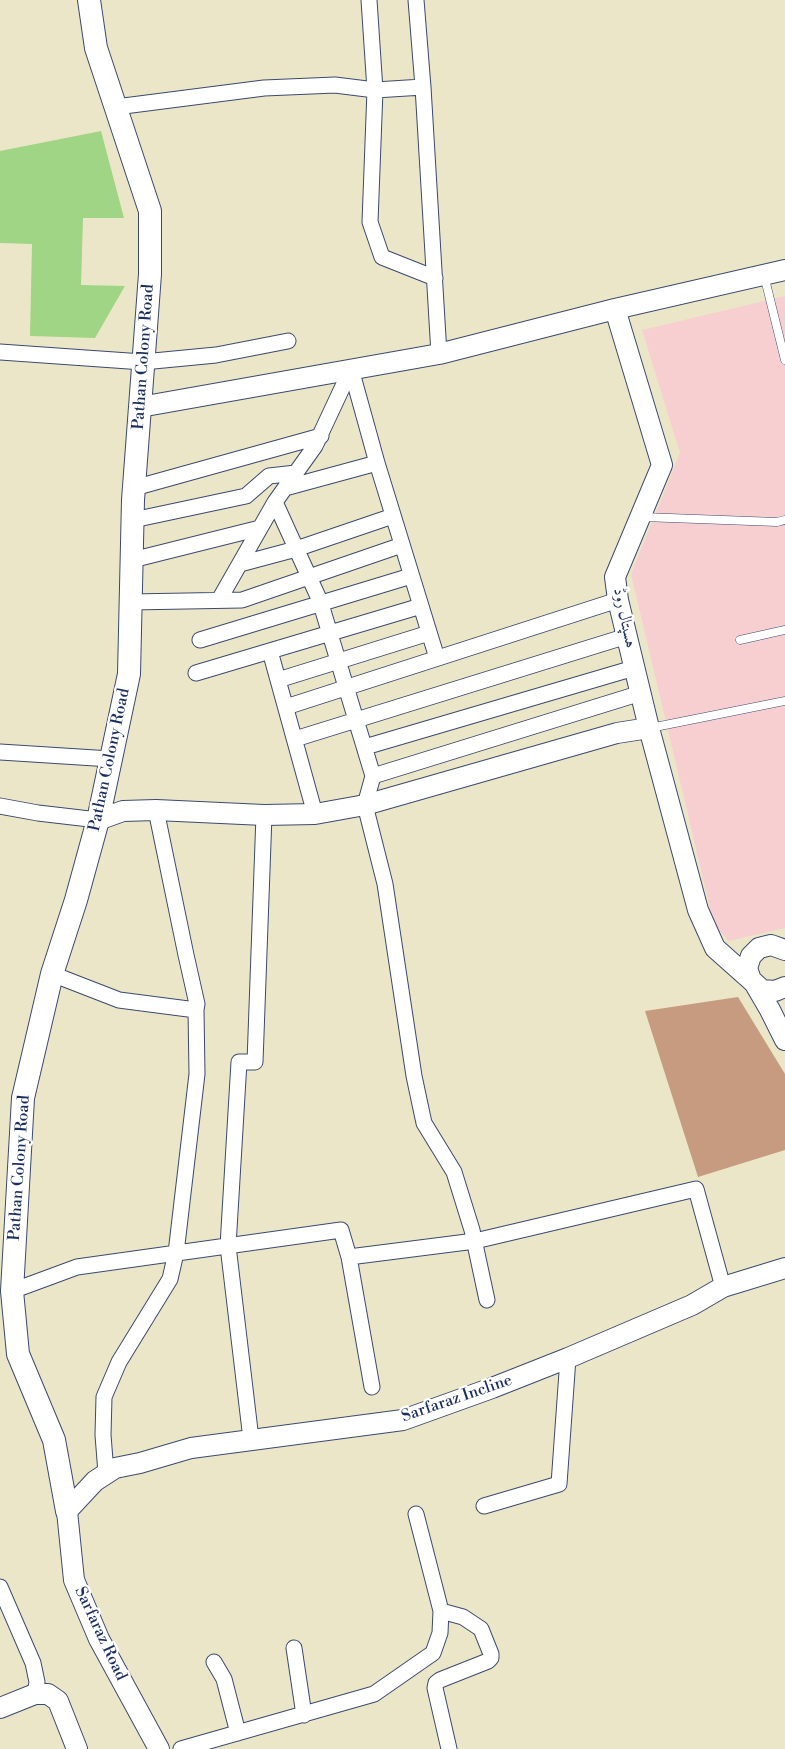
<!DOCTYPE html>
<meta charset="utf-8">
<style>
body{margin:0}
canvas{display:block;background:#ece6c8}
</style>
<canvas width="785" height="1749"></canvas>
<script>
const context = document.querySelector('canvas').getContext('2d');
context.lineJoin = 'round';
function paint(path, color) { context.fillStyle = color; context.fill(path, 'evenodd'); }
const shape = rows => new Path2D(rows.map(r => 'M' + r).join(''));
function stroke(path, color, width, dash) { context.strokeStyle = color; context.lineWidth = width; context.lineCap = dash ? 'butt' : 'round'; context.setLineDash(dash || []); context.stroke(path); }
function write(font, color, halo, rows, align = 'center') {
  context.font = font + ' "Libre Bodoni",Amiri,serif'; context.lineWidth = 4.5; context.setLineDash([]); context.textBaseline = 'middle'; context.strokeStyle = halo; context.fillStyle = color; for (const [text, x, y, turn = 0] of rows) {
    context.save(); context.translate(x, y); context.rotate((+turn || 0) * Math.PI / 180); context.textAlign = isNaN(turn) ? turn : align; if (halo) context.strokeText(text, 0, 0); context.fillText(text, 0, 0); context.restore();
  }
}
const built = shape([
 [785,296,785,928,729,941,714,925,631,574,680,453,642,330]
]);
const green = shape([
 [101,131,124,218,83,218,81,285,125,286,95,338,30,336,32,244,0,243,0,151]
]);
const building = shape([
 [738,997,785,1074,785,1150,698,1177,645,1011]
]);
const service = shape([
 [764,275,785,360],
 [643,517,777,522,785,520],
 [740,640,785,630],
 [650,728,785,701]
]);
const minor = shape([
 [369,0,375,90,370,222,382,257,435,278],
 [416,0,423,87,439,354],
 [116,107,264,88,335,85,375,90,423,87],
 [0,352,143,362,216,355,288,341],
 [351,369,377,463,437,658],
 [134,488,321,436],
 [285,488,377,463],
 [275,502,320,601,373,776,365,805,385,884,414,1076,424,1123,454,1172,472,1230,487,1300],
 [133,520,246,496,269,476,296,473],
 [132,560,260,528],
 [240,564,296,549,393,516],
 [219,600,275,502,315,446,351,369],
 [131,602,242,600,402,545],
 [200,640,411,576],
 [270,651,315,814],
 [196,673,421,606],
 [278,680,429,633],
 [286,707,618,600],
 [295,739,627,636],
 [365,747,634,668],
 [0,752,111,759],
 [373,776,641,693],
 [0,806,38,813,98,820],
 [52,974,119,1000,196,1010],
 [12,1291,77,1267,341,1230,349,1257],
 [372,1387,349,1257,475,1241,696,1189,723,1287],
 [251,1439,228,1246,239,1062,255,1062,264,815],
 [106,1473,103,1435,104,1397,119,1362,170,1279,176,1253,197,1074,196,1010,197,1004,186,955,156,810],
 [484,1506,559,1484,568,1358],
 [0,1587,33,1663,37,1682,35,1694],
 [441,1611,463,1617,481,1629,491,1654,491,1658,488,1661,440,1680,436,1683,435,1688,449,1749],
 [294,1648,304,1715],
 [214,1662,224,1679,238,1733],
 [181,1749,374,1694,433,1653,440,1633,441,1611,416,1514]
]);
const tertiary = shape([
 [615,309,662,465,615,577,618,600,649,728,698,910,715,948,751,980],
 [140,407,439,354,615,309,785,270],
 [98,820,123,811,156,810,264,815,315,814,365,805,617,733,649,728],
 [785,950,771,945,759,948,751,956,747,968,751,980,762,990,775,991,785,987],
 [756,986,770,1010,785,1040],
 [0,1708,35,1694,48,1694,58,1701,77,1749],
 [159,1749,99,1639,74,1580,67,1511,95,1481,115,1468,140,1463,191,1448,403,1420,492,1388,568,1358,692,1305,723,1287,785,1268]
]);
const secondary = shape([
 [67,1511,54,1440,18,1354,12,1291,23,1098,52,974,76,900,98,820,129,674,133,500,150,274,150,211,96,48,89,0]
]);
const streetNames = [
 ["Pathan Colony Road",144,357,-86],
 ["ہسپتال روڈ",624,618,78],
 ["Pathan Colony Road",110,760,-78],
 ["Pathan Colony Road",20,1168,-86],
 ["Sarfaraz Incline",457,1399,-19],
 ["Sarfaraz Road",100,1634,65]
];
paint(built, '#f7cfd0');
paint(green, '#a0d585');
paint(building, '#c79b7f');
stroke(service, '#3a4a6e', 9);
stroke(minor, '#3a4a6e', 17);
stroke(tertiary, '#3a4a6e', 22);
stroke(secondary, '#3a4a6e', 24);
stroke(service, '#fff', 8);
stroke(minor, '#fff', 15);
stroke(tertiary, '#fff', 20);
stroke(secondary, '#fff', 22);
write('16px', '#1b2f5e', '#fff', streetNames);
</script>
